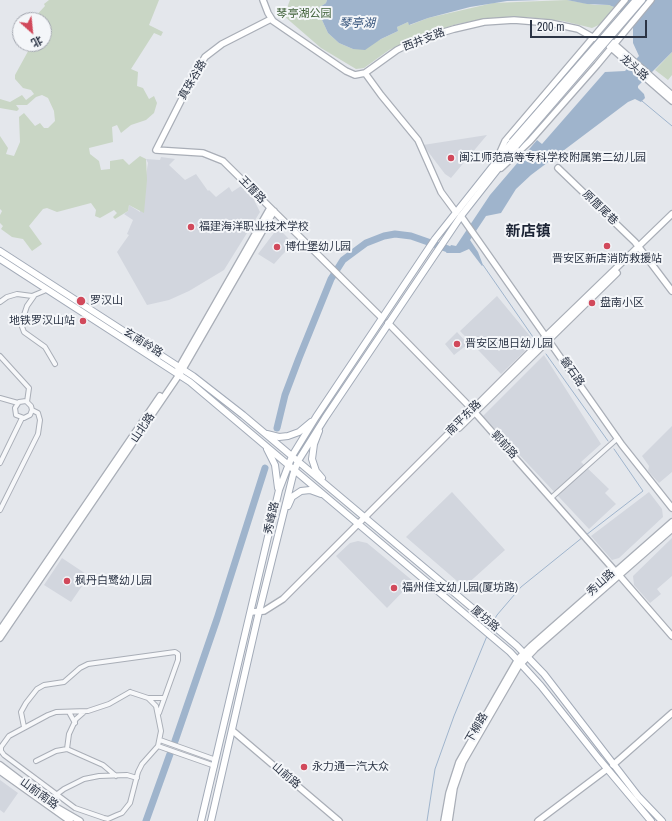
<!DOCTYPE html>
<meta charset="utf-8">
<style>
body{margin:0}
#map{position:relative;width:672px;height:821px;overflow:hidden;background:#e4e7ec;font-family:"Archivo Narrow","Noto Sans SC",sans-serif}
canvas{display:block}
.north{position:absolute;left:12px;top:12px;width:40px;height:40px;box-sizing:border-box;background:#f4f6f9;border:1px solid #a4a8b1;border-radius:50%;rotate:153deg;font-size:11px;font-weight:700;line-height:16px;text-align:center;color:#2b3445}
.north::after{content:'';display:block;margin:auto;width:14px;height:18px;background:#d1495b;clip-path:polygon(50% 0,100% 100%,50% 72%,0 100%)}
.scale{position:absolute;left:530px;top:20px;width:117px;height:18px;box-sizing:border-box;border:2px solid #2b3445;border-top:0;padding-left:5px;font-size:12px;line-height:14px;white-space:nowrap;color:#2b3445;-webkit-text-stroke:3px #f4f6f9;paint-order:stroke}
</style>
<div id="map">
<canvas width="672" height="821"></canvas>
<div class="north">北</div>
<div class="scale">200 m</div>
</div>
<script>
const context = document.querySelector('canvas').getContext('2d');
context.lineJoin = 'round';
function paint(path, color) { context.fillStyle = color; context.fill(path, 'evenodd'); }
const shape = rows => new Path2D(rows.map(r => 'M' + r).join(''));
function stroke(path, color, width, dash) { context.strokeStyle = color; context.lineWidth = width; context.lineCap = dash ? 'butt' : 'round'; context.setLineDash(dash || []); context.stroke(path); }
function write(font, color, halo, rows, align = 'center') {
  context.font = font + ' "Archivo Narrow","Noto Sans SC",sans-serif'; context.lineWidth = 4; context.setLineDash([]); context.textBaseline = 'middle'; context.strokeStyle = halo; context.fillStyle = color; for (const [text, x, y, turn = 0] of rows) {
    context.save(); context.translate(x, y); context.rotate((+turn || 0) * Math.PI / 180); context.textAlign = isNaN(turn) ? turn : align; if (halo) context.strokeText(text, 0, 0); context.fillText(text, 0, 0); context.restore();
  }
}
const built = shape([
 [487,135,451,178,445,174,423,145],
 [161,157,175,159,169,165,185,180,196,174,208,191,209,190,216,197,229,187,232,192,241,186,253,198,260,212,224,270,189,291,169,300,147,305,117,252,129,235,127,234,133,220,124,214,128,211,129,205,140,212,148,163,146,159,160,160],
 [277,229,280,230,288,238,291,246,287,253,285,252,282,255,274,264,258,254],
 [497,296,530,336,532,341,529,347,501,374,460,331],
 [457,332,468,344,454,355,445,344],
 [544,355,601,444,581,462,609,489,605,493,616,504,589,529,483,416],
 [672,426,672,472,659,483,648,471,649,466,642,456],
 [452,492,505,550,464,587,406,537],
 [649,492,662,509,663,517,619,558,612,560,591,536],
 [672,538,672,576,657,589,661,594,650,603,634,585,633,576],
 [358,541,367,543,413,581,387,608,336,556,350,543],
 [62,558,89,576,71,602,44,585],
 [0,780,18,793,4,813,0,810]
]);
const green = shape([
 [49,0,159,0,149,25,163,32,161,36,154,33,131,69,138,72,137,86,143,88,149,99,154,96,157,103,154,113,146,120,131,125,121,133,117,125,112,127,113,142,89,148,90,154,99,161,101,170,110,169,110,161,123,159,129,165,140,156,146,159,147,180,144,213,129,205,128,211,115,219,113,217,117,213,114,210,100,218,95,216,96,210,91,203,57,212,47,208,43,209,29,226,42,244,32,251,23,239,12,237,1,229,3,226,0,223,0,215,2,211,0,209,0,136,8,148,6,154,14,156,20,142,19,117,24,113,35,126,40,123,44,128,48,128,55,121,54,111,48,98,42,95,36,97,27,105,16,105,19,109,17,111,0,108,0,99,10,102,22,95,26,100,34,94,31,90,23,88,15,79,15,75,32,44,44,44,44,20,32,20,45,6,44,4],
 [290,0,327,0,326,3,317,9,328,33,339,43,353,49,375,42,398,31,397,27,408,22,410,25,428,18,493,3,567,0,595,5,609,5,614,7,601,24,592,28,563,21,526,17,488,18,457,24,408,41,389,50,364,68,356,69,321,48,284,16],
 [672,52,672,75,668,80,655,70]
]);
const water = shape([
 [327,0,540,0,507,1,470,7,428,18,409,25,408,22,397,27,398,31,381,39,365,50,353,49,339,43,328,33,317,9,326,3],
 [567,0,672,0,672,52,638,86,638,88,644,94,645,98,641,102,635,99,628,102,531,175,516,189,501,213,486,216,470,240,478,252,483,265,482,266,469,249,460,253,446,253,451,245,456,246,490,195,537,140,542,144,605,72,625,71,639,56,633,43,633,27,631,21,614,7,609,5,587,4]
]);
const stream = shape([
 [642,101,672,126],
 [483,265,533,337],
 [546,354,608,441],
 [586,535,643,491,614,449],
 [493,622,497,615,521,587,583,537],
 [427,821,435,769,454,716,487,636]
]);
const river = shape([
 [277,428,285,395,299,358,331,279,343,260,366,243,384,236,395,234,411,236,448,249],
 [175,741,217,619,265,468],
 [146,821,170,754]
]);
const street = shape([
 [34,296,27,306,21,324,24,332,45,347,55,364],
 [0,302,7,297,17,294,32,296,44,291],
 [0,356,29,388,27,402],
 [0,398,18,403],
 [0,463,22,418],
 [551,498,618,438],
 [0,510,38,434,40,420,38,413,32,410,31,406,26,401,19,402,15,408,16,415,24,418,30,415,32,410],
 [130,692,148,698,156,706,161,731,158,746,142,764,138,772,130,803,122,813,117,815,108,819,104,818,75,808,4,755,1,751,1,747,9,736,48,715,56,712,88,711,109,704,130,692],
 [148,698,163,698],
 [69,712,75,723],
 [24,727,21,712,26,703,37,689,44,685,64,682,80,668,88,664,175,652,178,654,178,660,159,713],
 [160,740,216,760],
 [158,746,215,766],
 [67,749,69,734,76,719,84,712],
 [36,761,56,751,67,749,103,765,116,776],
 [56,795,64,789,84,779,99,776,127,775,137,778]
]);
const secondary = shape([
 [263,0,268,13,273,21,346,71,355,75,365,73,397,50,417,40,454,29,484,22,514,20,550,23,578,29,594,38],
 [271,19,222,44,205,57,191,81,156,150,203,153,223,161,382,318],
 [612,42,672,95],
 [609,46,672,101],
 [365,73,381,95,418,140,441,192,455,211],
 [497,159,505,141,625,0],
 [501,168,530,141,597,65,651,0],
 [558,168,635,242,672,291],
 [461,216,622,445,672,508],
 [388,323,470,407,615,571],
 [177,371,270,208],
 [459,428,617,273],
 [619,575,672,636],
 [251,612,264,611,283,599,546,336,672,214],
 [0,630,160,396],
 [0,638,183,369,274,211],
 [233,731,339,821],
 [0,765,54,806,80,821],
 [613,765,672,713],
 [0,771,70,821],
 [444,821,449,793,459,762,518,659,531,646,672,522],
 [449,821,454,788,463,762,518,667,535,649,672,529],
 [538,821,607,769]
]);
const primary = shape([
 [0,251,193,376,243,415,489,622,517,646,544,674,638,796,662,821],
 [0,259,190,382,510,652,541,686,599,759,651,821],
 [319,431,314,444,312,459,316,471,322,478],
 [267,434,279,437,288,436,299,432,311,422],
 [267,449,275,465,278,488],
 [288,506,292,497,301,491,310,490,321,494],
 [201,821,279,490,292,456,316,417,435,239,512,142],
 [211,821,258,616,293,475,298,461,325,418,461,216,516,146]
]);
const primaryBridge = shape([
 [512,142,636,0],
 [516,146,642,0]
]);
const markers = [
 [451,158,4,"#d1495b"],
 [191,227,4,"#d1495b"],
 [607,246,4,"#d1495b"],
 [277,247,4,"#d1495b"],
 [81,301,5,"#d1495b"],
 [592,303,4,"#d1495b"],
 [83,321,4,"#d1495b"],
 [457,344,4,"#d1495b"],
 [67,581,4,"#d1495b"],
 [394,588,4,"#d1495b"],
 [304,767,4,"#d1495b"]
];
const parkNames = [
 ["琴亭湖公园",304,14]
];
const streetNames = [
 ["西井支路",424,40,-21],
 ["龙头路",634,68,41],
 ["真珠谷路",193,80,-60],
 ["王厝路",252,190,46],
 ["原厝尾巷",600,208,44],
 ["玄南岭路",143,343,32],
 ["磐石路",572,372,55],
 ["南平东路",464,418,-45],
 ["山北路",143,428,-56],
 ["郭前路",504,445,48],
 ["秀峰路",272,518,-77],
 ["秀山路",601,583,-42],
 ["厦坊路",485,619,40],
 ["下柳路",477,728,-60],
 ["山前路",286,776,41],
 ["山前南路",39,794,36]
];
const poiNames = [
 ["闽江师范高等专科学校附属第二幼儿园",459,158],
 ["福建海洋职业技术学校",199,227],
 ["博仕堡幼儿园",285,247],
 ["晋安区新店消防救援站",607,259,"center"],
 ["罗汉山",90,301],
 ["盘南小区",600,303],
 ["地铁罗汉山站",75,321,"right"],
 ["晋安区旭日幼儿园",465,344],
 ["枫丹白鹭幼儿园",75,581],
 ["福州佳文幼儿园(厦坊路)",402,588],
 ["永力通一汽大众",312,767]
];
const waterNames = [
 ["琴亭湖",357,24]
];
const districtNames = [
 ["新店镇",528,232]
];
paint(built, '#d2d6de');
paint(green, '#c9d6c5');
paint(water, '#9fb4cc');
stroke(stream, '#9fb4cc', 1);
stroke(river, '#9fb4cc', 7);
stroke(street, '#a9aeb7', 6);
stroke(secondary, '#a9aeb7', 8);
stroke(primary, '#a3abb8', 8);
stroke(street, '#f7f8fa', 4);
stroke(secondary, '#fff', 5.5);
stroke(primary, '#fff', 6);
stroke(primaryBridge, '#a3abb8', 8, []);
stroke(primaryBridge, '#fff', 6);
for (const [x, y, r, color] of markers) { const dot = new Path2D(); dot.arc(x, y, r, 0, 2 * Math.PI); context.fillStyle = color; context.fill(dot); stroke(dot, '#f4f6f9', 1.5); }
write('11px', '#3f6138', '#f4f6f9', parkNames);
write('11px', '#2b3445', '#f4f6f9', streetNames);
write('11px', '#2b3445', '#f4f6f9', poiNames, 'left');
write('italic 12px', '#34527a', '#f4f6f9', waterNames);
write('bold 15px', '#1d2536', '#f4f6f9', districtNames);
</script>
